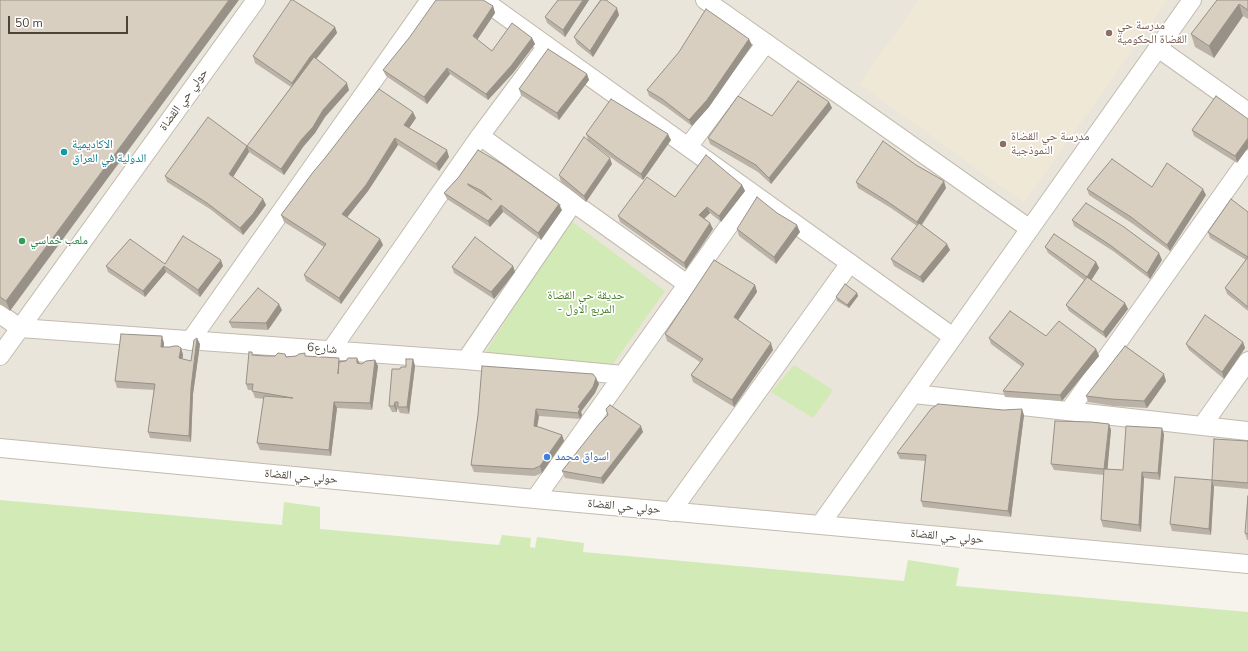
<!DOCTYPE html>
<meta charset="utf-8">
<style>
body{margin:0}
#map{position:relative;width:1248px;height:651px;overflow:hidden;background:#f6f3ec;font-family:"Nunito Sans",sans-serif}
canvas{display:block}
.scale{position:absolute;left:8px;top:16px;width:120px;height:18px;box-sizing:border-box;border:2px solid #4b4439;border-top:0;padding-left:5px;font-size:12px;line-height:14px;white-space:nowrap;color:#4b4439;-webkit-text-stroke:3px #fff;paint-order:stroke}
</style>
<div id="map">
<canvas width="1248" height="651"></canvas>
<div class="scale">50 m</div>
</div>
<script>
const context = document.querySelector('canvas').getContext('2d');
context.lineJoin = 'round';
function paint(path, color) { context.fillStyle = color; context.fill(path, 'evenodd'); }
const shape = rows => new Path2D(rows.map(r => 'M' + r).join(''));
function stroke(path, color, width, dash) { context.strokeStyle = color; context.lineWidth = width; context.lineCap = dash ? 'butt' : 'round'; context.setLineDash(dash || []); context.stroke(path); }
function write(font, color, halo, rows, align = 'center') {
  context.font = font + ' "Nunito Sans","Noto Naskh Arabic",sans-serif'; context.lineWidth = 3.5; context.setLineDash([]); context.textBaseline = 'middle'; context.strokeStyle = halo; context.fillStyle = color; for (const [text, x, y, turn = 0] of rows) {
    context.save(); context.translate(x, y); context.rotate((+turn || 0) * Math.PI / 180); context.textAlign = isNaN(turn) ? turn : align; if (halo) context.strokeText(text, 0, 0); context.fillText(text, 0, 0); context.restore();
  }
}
const residential = shape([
 [0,0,1248,0,1248,571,0,452]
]);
const industrial = shape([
 [164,343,196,344,194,367,182,364]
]);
const education = shape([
 [919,0,1168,0,1024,203,859,84]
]);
const green = shape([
 [570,220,665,291,613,364,485,353],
 [794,365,833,390,813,418,771,392],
 [0,500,282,525,284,502,320,507,320,529,499,545,502,535,531,538,530,547,535,548,537,537,584,543,583,552,904,581,908,560,959,568,956,586,1248,612,1248,651,0,651]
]);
const minor = shape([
 [483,0,953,337],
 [705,0,1030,229],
 [1158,48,1248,112],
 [480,136,687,284],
 [688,147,766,43],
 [0,314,20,328,466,360,623,375],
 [190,341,430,0],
 [331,350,480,136,547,46],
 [0,356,256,0],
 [466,360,573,203],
 [914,394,1248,431],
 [1069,411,1248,159],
 [1202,426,1248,361],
 [0,448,535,499,1248,564],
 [535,499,752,193],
 [671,512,850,263],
 [820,525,1192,0]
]);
const wall = shape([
 [0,0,10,311,0,304],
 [558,0,589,0,565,37,547,23,545,17],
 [600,0,608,0,607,1,619,15,593,57,577,44,574,37],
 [1217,0,1248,0,1248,19,1243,16,1214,58,1195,47,1191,34],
 [493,6,495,13,477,40,492,51,532,38,535,44,513,73,488,100,450,74,427,104,386,76,383,70],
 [335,27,337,33,316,59,349,90,325,117,315,133,303,147,284,175,249,152,233,177,263,199,266,205,255,220,243,235,210,209,167,182,165,176,247,146,291,87,255,63,253,56],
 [752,45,709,107,692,126,665,106,649,96,647,90],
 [587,74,589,80,559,120,521,95,519,89],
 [1216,96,1237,163,1194,136,1192,130],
 [829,102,832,108,771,184,758,172,710,144,708,138,772,116],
 [416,118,409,128,449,157,439,171,398,145,368,191,347,217,380,239,383,245,341,304,306,281,304,275,324,247,284,222,281,215],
 [586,134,671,140,643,180,617,162,588,140],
 [612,164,586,202,561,182,559,175],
 [458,178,562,210,541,240,503,212,490,227,447,199,444,193],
 [856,182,946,188,922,225,950,250,923,283,894,266,891,259,917,226,891,208,858,188],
 [742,185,745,191,721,222,710,213,704,218,710,223,713,229,686,269,620,222,618,216,675,197],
 [1152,187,1206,195,1170,251,1133,224,1089,195,1087,189],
 [1248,212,1248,311,1227,294,1225,288,1246,260,1210,238,1208,232],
 [777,213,800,232,776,264,739,236,737,229],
 [1072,220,1162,260,1150,279,1113,251,1074,226],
 [1045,247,1096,262,1099,268,1091,280,1125,303,1128,309,1106,338,1069,311,1066,305,1084,280,1048,253],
 [165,264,223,266,200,297,166,272,145,297,108,272,106,266],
 [513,266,515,272,494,299,454,273,452,267],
 [755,285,757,292,738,320,773,350,734,407,693,382,691,375,700,362,667,341,665,334],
 [857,293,858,296,849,308,837,301,836,297],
 [282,310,268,330,232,328,229,322],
 [1046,336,1096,349,1099,356,1062,401,1005,397,1003,391,1022,367,991,344,989,338],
 [1243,342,1245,348,1224,379,1189,350,1186,344],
 [164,343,164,347,181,348,183,355,182,359,191,361,200,344,193,394,191,442,150,438,148,432,154,390,117,388,115,381],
 [253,355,265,356,286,357,306,356,340,361,357,358,359,364,362,364,375,360,378,366,372,410,337,408,331,456,260,450,257,443,264,399,255,398,252,390,248,390,246,384],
 [413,359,415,366,409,414,400,413,398,409,397,409,397,412,392,412,389,406,400,369,406,367],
 [596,378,599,384,595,393,581,412,582,415,580,419,539,416,537,427,562,435,564,441,542,473,535,476,474,472,471,465,478,415],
 [1166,381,1147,408,1113,406,1088,402,1086,396],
 [608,415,643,432,603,484,565,478,562,471],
 [1024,415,1011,517,923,507,921,501,925,461,900,459,897,453],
 [1109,424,1111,430,1107,469,1123,470,1164,434,1160,480,1144,478,1141,532,1103,527,1101,520,1104,475,1054,470,1051,464],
 [1248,441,1248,489,1214,486,1212,480],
 [1214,486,1211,535,1172,531,1170,524],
 [1248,496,1248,540,1247,540,1245,533]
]);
const shadedWall = shape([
 [229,0,239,0,10,311,6,301],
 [583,0,589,0,565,37,563,30],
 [1239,4,1243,16,1214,58,1209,46],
 [493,6,495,13,475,43,473,36],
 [617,8,619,15,593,57,590,51],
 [335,27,337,33,313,63,295,90,292,83,310,57],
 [532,38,535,44,513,73,488,100,486,94],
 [749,39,752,45,709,107,692,126,689,120],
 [447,68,450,74,427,104,424,97],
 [587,74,589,80,559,120,557,113],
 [347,83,349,90,325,117,315,133,303,147,284,175,281,169,323,110],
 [829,102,832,108,771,184,769,178],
 [413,112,416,118,407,131,404,125],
 [668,134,671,140,643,180,641,174],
 [395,138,398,145,368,191,345,220,342,214],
 [1248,138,1248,148,1237,163,1235,156],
 [247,146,249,152,231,180,229,174],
 [447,150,449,157,439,171,436,164],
 [610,158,612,164,586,202,584,196],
 [944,181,946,188,919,228,917,222],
 [742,185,745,191,721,222,719,216],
 [1203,189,1206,195,1170,251,1167,245],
 [263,199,266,205,255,220,243,235,240,228],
 [559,204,562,210,541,240,538,233],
 [501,205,503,212,490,227,488,221],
 [707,207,710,213,702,221,699,215],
 [710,223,713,229,686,269,684,263],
 [797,225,800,232,776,264,774,257],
 [380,239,383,245,341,304,339,298],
 [947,244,950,250,923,283,920,277],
 [1159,253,1162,260,1150,279,1147,273],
 [221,260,223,266,200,297,198,290],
 [1096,262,1099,268,1089,284,1087,277],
 [164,266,166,272,145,297,143,291],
 [513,266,515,272,494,299,491,292],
 [755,285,757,292,736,323,734,317],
 [857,293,858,296,849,308,847,305],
 [1125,303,1128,309,1106,338,1103,332],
 [279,304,282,310,268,330,266,323],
 [162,336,164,343,163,354,161,347],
 [197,338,200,344,193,394,191,442,189,436,191,388],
 [1243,342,1245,348,1224,379,1222,372],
 [771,343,773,350,734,407,732,400],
 [181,348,183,355,182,364,179,358],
 [1096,349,1099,356,1062,401,1060,395],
 [357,358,360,364,357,363],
 [413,359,415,366,409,414,407,407],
 [375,360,378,366,372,410,370,403],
 [1164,374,1166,381,1147,408,1144,401],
 [596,378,599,384,595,393,582,410,581,412,582,415,580,419,578,413,578,407],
 [334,402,337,408,331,456,329,450],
 [395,402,397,409,397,412,394,406],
 [536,409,539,416,536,433,534,426],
 [1022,409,1024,415,1011,517,1008,511],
 [1109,424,1111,430,1107,475,1104,469],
 [641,426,643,432,603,484,601,478],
 [1162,428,1164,434,1160,480,1158,473],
 [562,435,564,441,542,473,540,466],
 [1142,472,1144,478,1141,532,1139,525],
 [1212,480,1214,486,1211,535,1209,529]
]);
const building = shape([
 [0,0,229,0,6,301,0,297,0,0],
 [291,0,293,0,335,27,310,57,292,83,253,56,291,0],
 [436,0,483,0,493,6,473,36,492,51,512,23,532,38,511,66,486,94,447,68,424,97,383,70,409,38,436,0],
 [558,0,583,0,563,30,545,17,558,0],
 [601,0,606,0,617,8,590,51,574,37,601,0],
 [1217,0,1248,0,1248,10,1239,4,1209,46,1191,34,1217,0],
 [706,9,749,39,707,100,689,120,662,99,647,90,679,52,706,9],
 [548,49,587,74,557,113,519,89,548,49],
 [314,57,347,83,323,110,313,127,301,140,281,169,247,146,229,174,263,199,253,214,240,228,207,203,165,176,208,117,247,146,314,57],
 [798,81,829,102,769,178,756,165,708,138,738,96,772,116,798,81],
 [379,89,413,112,404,125,447,150,436,164,395,138,366,185,342,214,380,239,339,298,304,275,326,244,281,215,314,171,325,158,359,114,379,89],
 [1216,96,1248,119,1248,138,1235,156,1192,130,1216,96],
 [611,99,668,134,641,174,615,156,586,134,611,99],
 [584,137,610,158,584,196,559,175,584,137],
 [883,141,916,165,944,181,917,222,888,202,856,182,883,141],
 [478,150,502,164,559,204,538,233,501,205,488,221,444,193,458,178,478,150],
 [468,184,482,191,492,200,468,185,468,184],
 [706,155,742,185,719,216,707,207,699,215,710,223,684,263,618,216,647,177,675,197,706,155],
 [1112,159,1152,187,1167,163,1203,189,1167,245,1131,217,1087,189,1112,159],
 [757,197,777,213,797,225,774,257,737,229,757,197],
 [1231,199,1248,212,1248,257,1208,232,1231,199],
 [1086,203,1124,227,1159,253,1147,273,1110,245,1072,220,1086,203],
 [919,223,947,244,920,277,891,259,919,223],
 [1054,234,1096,262,1087,277,1045,247,1054,234],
 [183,236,221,260,198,290,164,266,143,291,106,266,130,239,165,264,183,236],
 [475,237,513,266,491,292,452,267,475,237],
 [1248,257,1248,307,1225,288,1248,257],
 [714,260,755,285,734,317,771,343,732,400,691,375,703,359,665,334,714,260],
 [1087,277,1125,303,1103,332,1066,305,1087,277],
 [845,284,857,293,847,305,836,297,845,284],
 [258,288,279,304,266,323,229,322,258,288],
 [1010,311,1046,336,1059,321,1096,349,1060,395,1003,391,1024,364,989,338,1010,311],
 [1205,315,1243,342,1222,372,1186,344,1205,315],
 [121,334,162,336,161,347,170,347,174,346,178,346,181,348,179,358,191,361,194,340,197,338,191,388,189,436,148,432,155,384,115,381,121,334],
 [1125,346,1164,374,1144,401,1111,399,1086,396,1125,346],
 [249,352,252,352,252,355,265,356,275,356,278,353,285,354,286,357,296,356,299,354,305,353,305,356,339,358,338,374,339,362,346,361,348,358,357,358,357,363,362,364,366,361,375,360,370,403,334,402,329,450,257,443,264,396,293,398,252,391,253,384,246,384,249,352],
 [406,359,413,359,407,407,398,407,398,402,395,402,394,406,389,406,392,369,400,369,401,367,406,367,406,359],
 [482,366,593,374,596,378,593,387,580,404,578,407,580,408,578,413,536,409,534,426,539,427,562,435,540,466,533,469,471,465,478,415,482,366],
 [938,404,1003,410,1022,409,1008,511,921,501,926,455,897,453,931,409,938,404],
 [610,405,641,426,601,478,562,471,599,424,608,415,606,409,610,405],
 [1055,421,1091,422,1109,424,1104,469,1123,470,1126,426,1162,428,1158,473,1142,472,1139,525,1101,520,1104,469,1051,464,1055,421],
 [1214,439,1248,441,1248,483,1212,480,1214,439],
 [1175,477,1212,480,1209,529,1170,524,1175,477],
 [1248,496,1248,534,1245,533,1248,496]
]);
const markers = [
 [1109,33,4,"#8d6e63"],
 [1003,144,4,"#8d6e63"],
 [64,152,4,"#0f9aa8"],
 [22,241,4,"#2e9e5b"],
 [547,457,4,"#3f7fe0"]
];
const educationNames = [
 ["مدرسة حي",1117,26],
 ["القضاة الحكومية",1117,40],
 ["مدرسة حي القضاة",1011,137],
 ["النموذجية",1011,151]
];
const streetNames = [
 ["حولي حي القضاة",184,100,-54],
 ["شارع6",322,349,4],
 ["حولي حي القضاة",301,477,5],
 ["حولي حي القضاة",624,507,5],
 ["حولي حي القضاة",947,537,5]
];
const cultureNames = [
 ["الاكاديمية",72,145],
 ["الدولية في العراق",72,159]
];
const leisureNames = [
 ["ملعب خماسي",30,241]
];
const parkNames = [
 ["حديقة حي القضاة",586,296],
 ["- المربع الاول",586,310]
];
const shopNames = [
 ["اسواق محمد",555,457]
];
paint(residential, '#eae5da');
paint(industrial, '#e6e2dd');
paint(education, '#efe8d6');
paint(green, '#d2eab5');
stroke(minor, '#c2bbae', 20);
stroke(minor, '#fff', 18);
paint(wall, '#bab2a6');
paint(shadedWall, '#979187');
paint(building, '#d8cfc1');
stroke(building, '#979187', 1);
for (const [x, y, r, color] of markers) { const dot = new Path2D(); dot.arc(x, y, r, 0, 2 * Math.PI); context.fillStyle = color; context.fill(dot); stroke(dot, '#fff', 1.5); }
write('12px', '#785e54', '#fff', educationNames, 'left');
write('12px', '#4b4439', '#fff', streetNames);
write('12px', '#0d838f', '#fff', cultureNames, 'left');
write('12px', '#27864d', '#fff', leisureNames, 'left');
write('12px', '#4a7f2a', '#fff', parkNames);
write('12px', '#366cbe', '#fff', shopNames, 'left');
</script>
